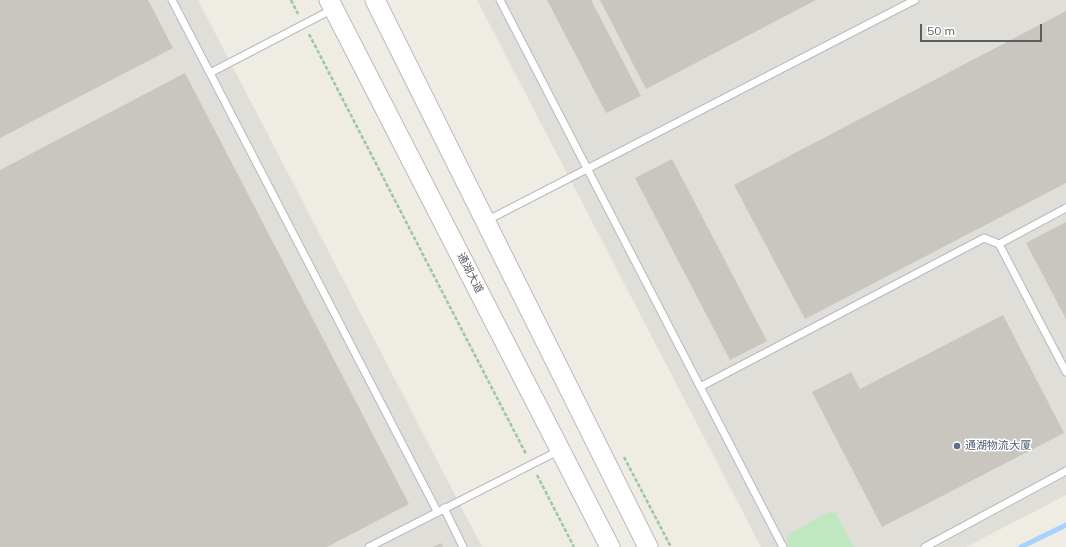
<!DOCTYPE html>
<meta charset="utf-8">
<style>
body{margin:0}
#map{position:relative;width:1066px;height:547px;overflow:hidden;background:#eeece3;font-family:Mulish,sans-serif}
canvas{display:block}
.scale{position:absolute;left:920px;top:24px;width:122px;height:18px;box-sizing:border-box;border:2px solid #5b5f64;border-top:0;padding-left:5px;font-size:12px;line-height:14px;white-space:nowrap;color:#5b5f64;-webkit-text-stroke:3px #fff;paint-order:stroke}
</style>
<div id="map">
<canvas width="1066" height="547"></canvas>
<div class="scale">50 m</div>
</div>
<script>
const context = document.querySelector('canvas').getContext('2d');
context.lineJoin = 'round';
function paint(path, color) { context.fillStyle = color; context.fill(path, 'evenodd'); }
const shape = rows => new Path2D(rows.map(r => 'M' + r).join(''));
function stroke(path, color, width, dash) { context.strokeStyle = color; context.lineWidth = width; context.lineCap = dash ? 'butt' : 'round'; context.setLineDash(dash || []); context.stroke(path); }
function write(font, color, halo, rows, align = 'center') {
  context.font = font + ' Mulish,"Noto Sans SC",sans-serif'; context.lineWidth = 3; context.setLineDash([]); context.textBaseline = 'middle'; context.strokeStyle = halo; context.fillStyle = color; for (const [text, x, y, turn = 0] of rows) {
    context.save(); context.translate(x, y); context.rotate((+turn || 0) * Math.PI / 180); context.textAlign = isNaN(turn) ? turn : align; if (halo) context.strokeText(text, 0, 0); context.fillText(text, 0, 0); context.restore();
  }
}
const industrial = shape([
 [0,0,198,0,482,547,0,547],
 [477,0,1066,0,1066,495,966,547,761,547]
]);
const green = shape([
 [829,512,836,514,854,547,788,547,787,539,789,534]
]);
const stream = shape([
 [1021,547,1066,525]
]);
const building = shape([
 [0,0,148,0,173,48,0,138],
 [547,0,591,0,641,96,606,113],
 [600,0,816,0,646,89],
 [1066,11,1066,183,805,319,734,185],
 [185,73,409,504,327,547,0,547,0,170],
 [672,159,767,341,730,360,635,178],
 [1066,222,1066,319,1026,243],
 [1003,315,1064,433,882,527,812,392,851,372,860,389],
 [441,543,443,547,433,547]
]);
const path = shape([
 [291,0,298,14],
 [309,34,526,454],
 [624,457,671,547],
 [537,475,574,547]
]);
const service = shape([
 [172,0,437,511],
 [500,0,783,547],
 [210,73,333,9],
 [1066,208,999,244,1066,372],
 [486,221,915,0],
 [700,387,984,238,999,244],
 [444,508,463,547],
 [369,547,560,450],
 [925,547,1066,471]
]);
const secondary = shape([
 [329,0,610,547],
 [375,0,648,547]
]);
const markers = [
 [957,446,4,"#5c6f8a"]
];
const streetNames = [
 ["通湖大道",470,273,63]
];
const serviceNames = [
 ["通湖物流大厦",965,446]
];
paint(industrial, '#dfded8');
paint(green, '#bfe7c0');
stroke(stream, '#a3d4ff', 5);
paint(building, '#c9c6c0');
stroke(service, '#b6b9be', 9);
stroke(secondary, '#b7bac0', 21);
stroke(path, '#98c8a7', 2.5, [4, 2]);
stroke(service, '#fff', 7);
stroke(secondary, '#fff', 19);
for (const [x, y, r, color] of markers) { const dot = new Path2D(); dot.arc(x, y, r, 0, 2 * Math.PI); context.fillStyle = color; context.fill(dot); stroke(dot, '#fff', 1.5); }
write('11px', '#5b5f64', '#fff', streetNames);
write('11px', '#4e5e75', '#fff', serviceNames, 'left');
</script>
